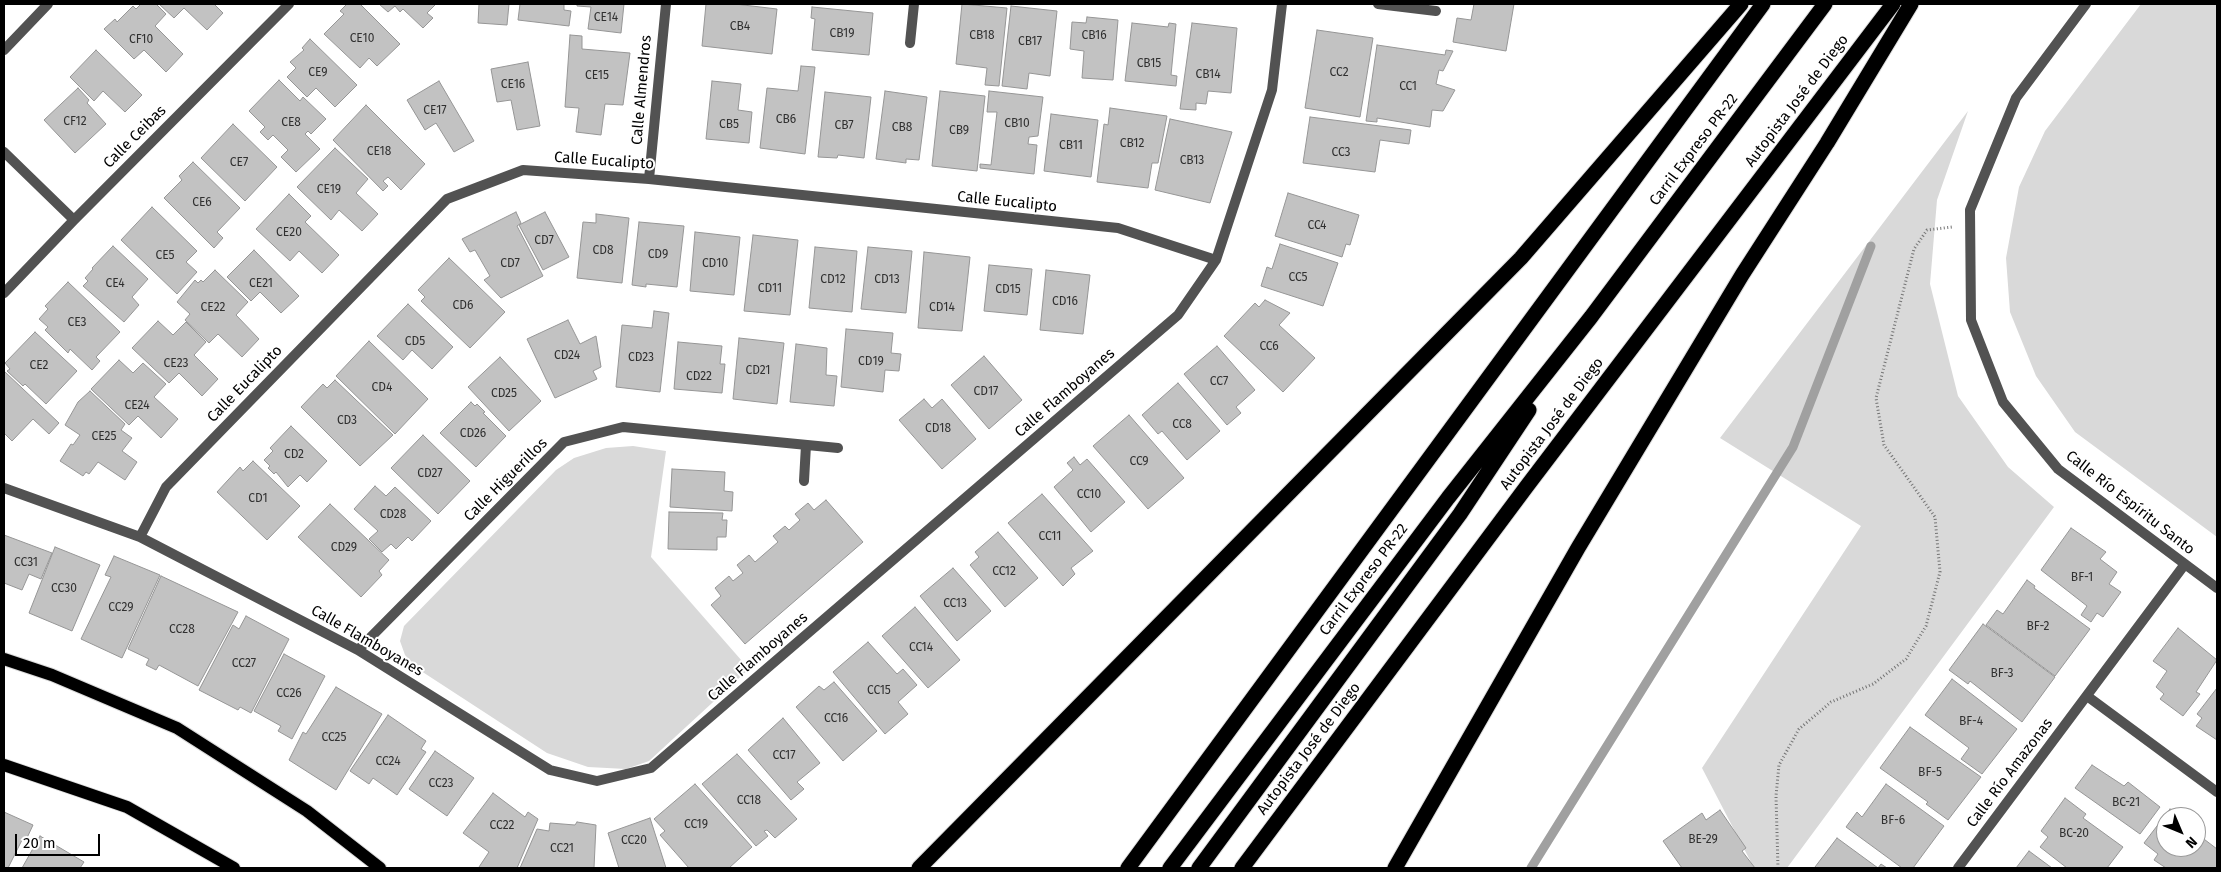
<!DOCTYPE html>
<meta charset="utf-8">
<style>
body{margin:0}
#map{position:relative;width:2221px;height:872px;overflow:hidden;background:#fff;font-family:"Fira Sans",sans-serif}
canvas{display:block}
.frame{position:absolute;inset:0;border:5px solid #000;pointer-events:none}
.north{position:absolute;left:2156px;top:807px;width:50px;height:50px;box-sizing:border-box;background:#fff;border:1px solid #999;border-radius:50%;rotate:135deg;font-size:14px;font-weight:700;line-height:20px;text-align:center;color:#000}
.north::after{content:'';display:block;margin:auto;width:18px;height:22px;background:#000;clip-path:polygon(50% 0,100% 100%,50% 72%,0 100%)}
.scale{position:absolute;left:15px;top:834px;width:85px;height:22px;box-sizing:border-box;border:2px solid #000;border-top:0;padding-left:6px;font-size:15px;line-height:18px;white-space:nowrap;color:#000;-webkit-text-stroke:4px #fff;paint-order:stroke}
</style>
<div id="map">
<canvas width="2221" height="872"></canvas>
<div class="frame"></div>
<div class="north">N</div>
<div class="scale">20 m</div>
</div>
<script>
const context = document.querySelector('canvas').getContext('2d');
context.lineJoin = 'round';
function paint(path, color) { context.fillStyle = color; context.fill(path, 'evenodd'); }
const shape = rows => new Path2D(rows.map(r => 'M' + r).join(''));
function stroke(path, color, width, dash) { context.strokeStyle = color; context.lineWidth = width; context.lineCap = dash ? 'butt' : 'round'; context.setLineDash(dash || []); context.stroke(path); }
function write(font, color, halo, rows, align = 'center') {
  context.font = font + ' "Fira Sans",sans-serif'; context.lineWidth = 4; context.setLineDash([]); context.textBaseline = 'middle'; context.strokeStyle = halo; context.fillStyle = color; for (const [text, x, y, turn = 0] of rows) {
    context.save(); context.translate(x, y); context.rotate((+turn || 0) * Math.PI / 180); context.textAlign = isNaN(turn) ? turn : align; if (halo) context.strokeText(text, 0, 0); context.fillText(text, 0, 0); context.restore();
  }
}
const green = shape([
 [2141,4,2217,4,2217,537,2075,432,2036,376,2010,312,2006,258,2019,187,2045,131],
 [1968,111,1937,200,1930,284,1958,396,2008,467,2054,507,1787,868,1754,868,1702,768,1861,526,1720,438],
 [633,446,666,451,651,557,749,669,649,761,626,769,588,767,547,753,418,669,405,655,400,641,404,626,556,470,574,458,606,448]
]);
const stream = shape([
 [1531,868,1793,447,1871,246]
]);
const building = shape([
 [141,4,156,4,166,14,155,26,183,54,166,72,144,50,134,59,104,29,115,19,117,22,133,6,136,9,141,4],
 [159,4,214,4,223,13,207,30,184,8,174,18,159,4],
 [347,4,360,4,400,44,377,66,369,58,360,68,324,34,344,14,340,11,347,4],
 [379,4,436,4,427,13,433,18,423,28,403,9,400,12,395,6,388,12,379,4],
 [479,4,509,4,507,25,478,23,479,4],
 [520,4,564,4,564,10,571,11,569,26,518,20,520,4],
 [577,4,624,4,621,33,588,29,591,7,577,6,577,4],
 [706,4,735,4,777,9,772,54,702,46,706,4],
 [962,4,1007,8,999,86,985,85,987,68,956,64,962,4],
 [1474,4,1514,4,1506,51,1453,42,1457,18,1471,20,1474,4],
 [1011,6,1057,11,1050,76,1029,73,1027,89,1002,86,1011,6],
 [812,7,873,13,869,55,812,50,815,19,811,18,812,7],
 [1087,17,1118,20,1113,80,1082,78,1084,51,1070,49,1072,22,1086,23,1087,17],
 [1132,23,1168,27,1169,23,1176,24,1171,75,1177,76,1176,86,1125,81,1132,23],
 [1192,23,1237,28,1231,93,1208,91,1206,104,1196,103,1196,110,1180,109,1192,23],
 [1317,30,1373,38,1360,117,1305,108,1317,30],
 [570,35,582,36,582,49,630,53,623,105,605,104,601,135,576,132,579,108,565,107,570,35],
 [310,39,357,85,335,107,316,88,307,97,287,77,296,68,290,62,304,50,302,48,310,39],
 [1377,45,1445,55,1446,50,1453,51,1443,71,1439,70,1436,84,1455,90,1443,111,1432,110,1430,127,1377,118,1377,122,1366,121,1377,45],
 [96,50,142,95,125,112,103,91,94,101,70,77,96,50],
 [528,62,540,126,517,130,511,100,497,102,491,69,528,62],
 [801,66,815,67,805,154,760,148,767,88,798,91,801,66],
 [279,80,300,101,303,97,326,119,311,134,308,131,305,134,320,149,296,172,281,157,288,150,273,135,268,140,260,132,265,127,249,111,279,80],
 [439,81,474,141,454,152,436,123,425,130,407,100,439,81],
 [712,81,741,84,738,110,752,112,749,143,706,139,712,81],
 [78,88,89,100,87,103,106,124,75,153,44,120,78,88],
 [885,91,927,97,919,160,906,159,906,163,876,159,885,91],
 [940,91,985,96,977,171,932,166,940,91],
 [989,91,1043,97,1038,136,1029,137,1028,144,1037,145,1034,174,980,168,980,164,991,165,997,112,987,112,989,91],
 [825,92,871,97,864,158,838,155,837,158,818,157,825,92],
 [366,105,425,164,401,190,388,177,383,181,388,186,383,191,333,140,366,105],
 [1110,108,1167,116,1158,163,1152,163,1148,188,1097,182,1104,124,1108,125,1110,108],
 [1051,114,1098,120,1091,177,1044,171,1051,114],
 [1310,117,1411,130,1409,144,1380,140,1375,172,1303,163,1310,117],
 [1170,119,1232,132,1210,203,1155,190,1170,119],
 [233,124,277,167,245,201,201,158,233,124],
 [335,148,368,179,356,193,378,214,362,231,339,210,331,220,297,187,335,148],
 [193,162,240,208,217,232,223,238,214,248,164,198,182,180,179,176,193,162],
 [1288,193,1359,215,1350,245,1346,244,1342,257,1275,236,1288,193],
 [289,194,311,216,305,222,339,255,322,273,299,251,290,261,256,229,289,194],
 [152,207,197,251,186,262,197,272,177,294,121,240,152,207],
 [516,212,521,223,517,226,543,276,501,298,484,280,490,276,475,250,470,252,462,239,516,212],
 [545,212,569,257,543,270,519,225,545,212],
 [596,214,629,218,622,283,577,278,583,222,596,223,596,214],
 [639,222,684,226,677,287,646,284,646,287,632,285,639,222],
 [695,232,740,237,734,295,690,291,695,232],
 [753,235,798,240,790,315,744,311,753,235],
 [1280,244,1338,263,1323,306,1261,286,1267,267,1272,269,1280,244],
 [113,246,148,279,132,297,139,305,124,322,83,286,88,281,85,278,93,269,92,268,113,246],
 [815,247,857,251,852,312,809,308,815,247],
 [868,247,912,251,906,313,861,309,868,247],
 [254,250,299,296,281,313,260,292,251,301,227,277,254,250],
 [924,252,970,257,962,331,918,328,924,252],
 [449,258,505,312,470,348,421,301,425,297,418,290,449,258],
 [989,265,1032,269,1027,315,984,311,989,265],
 [215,270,248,302,236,315,259,339,242,357,218,334,209,343,185,320,190,314,177,302,195,280,198,283,201,280,203,282,215,270],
 [1046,270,1090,275,1083,334,1040,330,1046,270],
 [68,282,120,332,96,357,100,361,92,370,70,349,68,353,45,330,48,327,39,319,48,309,45,306,68,282],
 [1265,300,1290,313,1279,325,1315,358,1283,392,1224,336,1255,303,1259,307,1265,300],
 [408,304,453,347,432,369,412,350,403,360,377,336,408,304],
 [654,311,669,313,660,392,616,387,622,325,652,328,654,311],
 [568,320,580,344,596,336,601,367,593,371,597,379,555,398,527,339,568,320],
 [158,321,173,335,186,322,206,342,194,355,218,379,202,396,179,373,169,383,132,348,158,321],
 [846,329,893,333,891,353,901,354,899,371,885,370,883,392,841,387,846,329],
 [35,332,77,371,46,404,25,384,23,386,7,371,10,369,5,363,35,332],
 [739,338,784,343,777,404,733,399,739,338],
 [369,341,428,399,395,434,336,376,369,341],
 [678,342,722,346,720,364,725,364,722,393,674,389,678,342],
 [796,344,827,348,826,375,837,376,834,406,790,402,796,344],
 [1217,346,1255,390,1236,407,1241,413,1227,425,1184,374,1217,346],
 [984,356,1022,400,989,429,951,385,984,356],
 [500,357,541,401,509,431,468,387,500,357],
 [119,360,133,373,143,363,166,384,154,397,178,419,161,438,138,416,129,425,91,389,119,360],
 [4,371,59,423,49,434,33,419,12,441,4,433,4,371],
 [335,380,393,435,360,466,301,407,323,384,327,388,335,380],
 [1178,383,1220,431,1187,460,1162,431,1158,434,1142,415,1178,383],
 [90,391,125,424,121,430,132,438,122,451,137,462,125,480,98,462,89,474,86,472,83,476,60,461,71,444,73,445,80,435,65,425,78,402,90,391],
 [924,399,932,408,942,399,976,439,942,469,899,420,924,399],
 [471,402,475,406,477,404,485,412,483,413,506,436,476,467,440,433,471,402],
 [1129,415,1184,478,1148,509,1093,446,1129,415],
 [291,426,327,461,307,482,300,475,288,487,276,472,274,474,268,468,270,466,264,460,273,451,270,448,291,426],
 [423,435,470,481,438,514,391,468,423,435],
 [1074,457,1080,465,1087,459,1125,502,1091,532,1054,487,1073,470,1067,463,1074,457],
 [253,461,300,506,267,540,217,492,240,467,243,471,253,461],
 [672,469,725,472,724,491,733,492,732,511,670,507,672,469],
 [375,486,386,496,395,487,431,521,412,541,408,537,396,549,391,544,382,552,369,539,378,531,354,509,375,486],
 [1042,494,1093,551,1071,568,1075,574,1063,586,1008,523,1042,494],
 [826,500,863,542,745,644,711,605,721,596,715,588,729,576,733,581,743,573,737,565,749,555,755,562,778,542,773,536,785,526,789,530,800,520,795,514,808,503,814,510,826,500],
 [330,504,389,560,379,571,382,575,361,597,298,537,330,504],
 [669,512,723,513,722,520,727,520,726,537,717,537,717,550,668,549,669,512],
 [2071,528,2106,552,2100,559,2117,572,2109,584,2121,592,2103,617,2097,613,2091,622,2081,615,2087,606,2041,570,2071,528],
 [998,532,1038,578,1005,607,970,565,979,557,975,552,998,532],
 [4,535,52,553,41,579,29,574,22,590,4,583,4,535],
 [55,547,100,565,72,631,29,613,55,547],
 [114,556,160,575,122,658,81,639,111,577,105,575,114,556],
 [953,568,991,611,957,641,920,596,953,568],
 [161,576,238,612,198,686,159,665,156,670,146,665,149,659,128,649,161,576],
 [2027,580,2035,586,2034,588,2090,629,2055,676,1986,625,1997,610,2003,614,2027,580],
 [915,607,960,660,928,688,882,636,915,607],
 [246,616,289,639,251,713,240,707,238,710,199,690,233,625,239,629,246,616],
 [1983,624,2055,677,2022,722,1970,681,1968,684,1949,670,1983,624],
 [2178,628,2217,660,2196,692,2200,694,2183,716,2160,699,2164,694,2156,687,2167,671,2153,661,2178,628],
 [868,642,897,674,903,669,917,685,898,702,908,714,885,734,833,672,868,642],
 [284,654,325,676,292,739,278,731,281,726,254,711,284,654],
 [1952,679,2017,729,1982,774,1961,759,1969,748,1925,715,1952,679],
 [834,682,877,731,843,761,796,707,819,686,824,690,834,682],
 [336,687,382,714,336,790,289,760,303,732,306,734,336,687],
 [2217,688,2217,740,2196,726,2202,718,2197,714,2217,688],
 [388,715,426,741,421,749,426,752,397,795,373,778,369,784,350,771,388,715],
 [783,718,820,763,797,782,804,789,791,800,748,750,783,718],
 [1910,727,1981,777,1948,820,1926,804,1928,802,1880,768,1910,727],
 [435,751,474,778,447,816,409,789,435,751],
 [737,754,797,819,775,838,767,830,764,831,768,836,756,846,702,784,737,754],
 [2092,765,2124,786,2128,782,2160,807,2140,834,2075,788,2092,765],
 [695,784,752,847,729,868,689,868,660,835,665,831,654,819,695,784],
 [1886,784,1944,826,1913,868,1902,868,1846,827,1857,812,1862,817,1886,784],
 [493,793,525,817,528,812,538,819,517,868,481,868,479,867,489,852,463,833,493,793],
 [2065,798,2086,814,2083,818,2123,847,2107,868,2067,868,2040,847,2048,837,2041,831,2065,798],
 [2170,809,2181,817,2166,817,2166,847,2196,847,2196,833,2217,849,2217,868,2166,868,2154,860,2158,854,2144,843,2170,809],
 [1720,810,1746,848,1742,851,1755,868,1682,868,1663,841,1702,813,1706,820,1720,810],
 [4,812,33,825,26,840,23,838,8,868,4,868,4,812],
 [650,818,666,868,619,868,608,833,650,818],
 [577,822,596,825,594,868,520,868,537,829,549,831,550,823,575,825,577,822],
 [40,836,84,862,80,868,22,868,40,836],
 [1837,838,1878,868,1881,864,1887,868,1817,868,1815,867,1837,838],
 [2029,851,2052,868,2016,868,2029,851]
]);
const path = shape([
 [1778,868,1776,796,1779,765,1799,729,1831,702,1873,684,1906,659,1926,626,1940,572,1935,517,1884,445,1876,398,1914,249,1927,230,1952,227]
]);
const street = shape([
 [1378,4,1436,11],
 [2086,4,2016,98,1970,210,1971,320,2003,402,2058,469,2217,588],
 [910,43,914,4],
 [4,50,48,4],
 [4,152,74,220],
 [649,179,666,4],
 [4,293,74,220,289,4],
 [804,481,806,445],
 [4,488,140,537,358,650,550,770,597,781,651,768,1178,315,1216,260,1272,90,1282,4],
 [140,537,166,487,447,199,523,170,649,179,1118,228,1216,260],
 [358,650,564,442,623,427,838,448],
 [2087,696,2217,792],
 [1958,868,2185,564]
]);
const primary = shape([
 [4,659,52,675,177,728,307,811,380,868],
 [4,765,127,807,234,868]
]);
const highway = shape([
 [919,868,1521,258,1741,4],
 [1128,868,1763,4],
 [1170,868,1448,498,1591,317,1825,4],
 [1199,868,1460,514,1529,410],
 [1242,868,1527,486,1893,4],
 [1395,868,1578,548,1742,275,1827,143,1911,4]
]);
const numberNames = [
 ["CE14",606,18],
 ["CB4",740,27],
 ["CB19",842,34],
 ["CB18",982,36],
 ["CB16",1094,36],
 ["CE10",362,39],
 ["CF10",141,40],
 ["CB17",1030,42],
 ["CB15",1149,64],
 ["CE9",318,73],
 ["CC2",1339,73],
 ["CB14",1208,75],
 ["CE15",597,76],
 ["CE16",513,85],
 ["CC1",1408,87],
 ["CE17",435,111],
 ["CB6",786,120],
 ["CF12",75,122],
 ["CE8",291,123],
 ["CB10",1017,124],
 ["CB5",729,125],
 ["CB7",844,126],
 ["CB8",902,128],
 ["CB9",959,131],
 ["CB12",1132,144],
 ["CB11",1071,146],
 ["CE18",379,152],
 ["CC3",1341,153],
 ["CB13",1192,161],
 ["CE7",239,163],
 ["CE19",329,190],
 ["CE6",202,203],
 ["CC4",1317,226],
 ["CE20",289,233],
 ["CD7",544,241],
 ["CD8",603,251],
 ["CD9",658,255],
 ["CE5",165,256],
 ["CD7",510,264],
 ["CD10",715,264],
 ["CC5",1298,278],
 ["CD12",833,280],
 ["CD13",887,280],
 ["CE4",115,284],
 ["CE21",261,284],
 ["CD11",770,289],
 ["CD15",1008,290],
 ["CD16",1065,302],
 ["CD6",463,306],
 ["CE22",213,308],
 ["CD14",942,308],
 ["CE3",77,323],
 ["CD5",415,342],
 ["CC6",1269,347],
 ["CD24",567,356],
 ["CD23",641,358],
 ["CD19",871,362],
 ["CE23",176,364],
 ["CE2",39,366],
 ["CD21",758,371],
 ["CD22",699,377],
 ["CC7",1219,382],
 ["CD4",382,388],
 ["CD17",986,392],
 ["CD25",504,394],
 ["CE24",137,406],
 ["CD3",347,421],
 ["CC8",1182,425],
 ["CD18",938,429],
 ["CD26",473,434],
 ["CE25",104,437],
 ["CD2",294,455],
 ["CC9",1139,462],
 ["CD27",430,474],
 ["CC10",1089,495],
 ["CD1",258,499],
 ["CD28",393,515],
 ["CC11",1050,537],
 ["CD29",344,548],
 ["CC31",26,563],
 ["CC12",1004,572],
 ["BF-1",2082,578],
 ["CC30",64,589],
 ["CC13",955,604],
 ["CC29",121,608],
 ["BF-2",2038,627],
 ["CC28",182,630],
 ["CC14",921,648],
 ["CC27",244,664],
 ["BF-3",2002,674],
 ["CC15",879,691],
 ["CC26",289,694],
 ["CC16",836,719],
 ["BF-4",1971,722],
 ["CC25",334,738],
 ["CC17",784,756],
 ["CC24",388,762],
 ["BF-5",1930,773],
 ["CC23",441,784],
 ["CC18",749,801],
 ["BC-21",2126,803],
 ["BF-6",1893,821],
 ["CC19",696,825],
 ["CC22",502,826],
 ["BC-20",2074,834],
 ["BE-29",1703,840],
 ["CC20",634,841],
 ["CC21",562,849]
];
const streetNames = [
 ["Calle Almendros",642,90,-85],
 ["Autopista José de Diego",1797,101,-53],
 ["Calle Ceibas",135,137,-45],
 ["Carril Expreso PR-22",1694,150,-53],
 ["Calle Eucalipto",604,161,4],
 ["Calle Eucalipto",1007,202,6],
 ["Calle Eucalipto",245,384,-46],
 ["Calle Flamboyanes",1065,393,-41],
 ["Autopista José de Diego",1552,424,-53],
 ["Calle Higuerillos",506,480,-45],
 ["Calle Río Espíritu Santo",2130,503,38],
 ["Carril Expreso PR-22",1364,580,-53],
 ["Calle Flamboyanes",367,641,30],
 ["Calle Flamboyanes",758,657,-41],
 ["Autopista José de Diego",1309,749,-53],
 ["Calle Río Amazonas",2010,773,-53]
];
paint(green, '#d9d9d9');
stroke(stream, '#a0a0a0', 9);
paint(building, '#c2c2c2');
stroke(building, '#969696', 1);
stroke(primary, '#dbdbdb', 14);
stroke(highway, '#dbdbdb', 17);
stroke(path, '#747474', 3, [1, 2.5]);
stroke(street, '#525252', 10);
stroke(primary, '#000', 12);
stroke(highway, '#000', 15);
write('12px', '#303030', null, numberNames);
write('15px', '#000', '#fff', streetNames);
</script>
